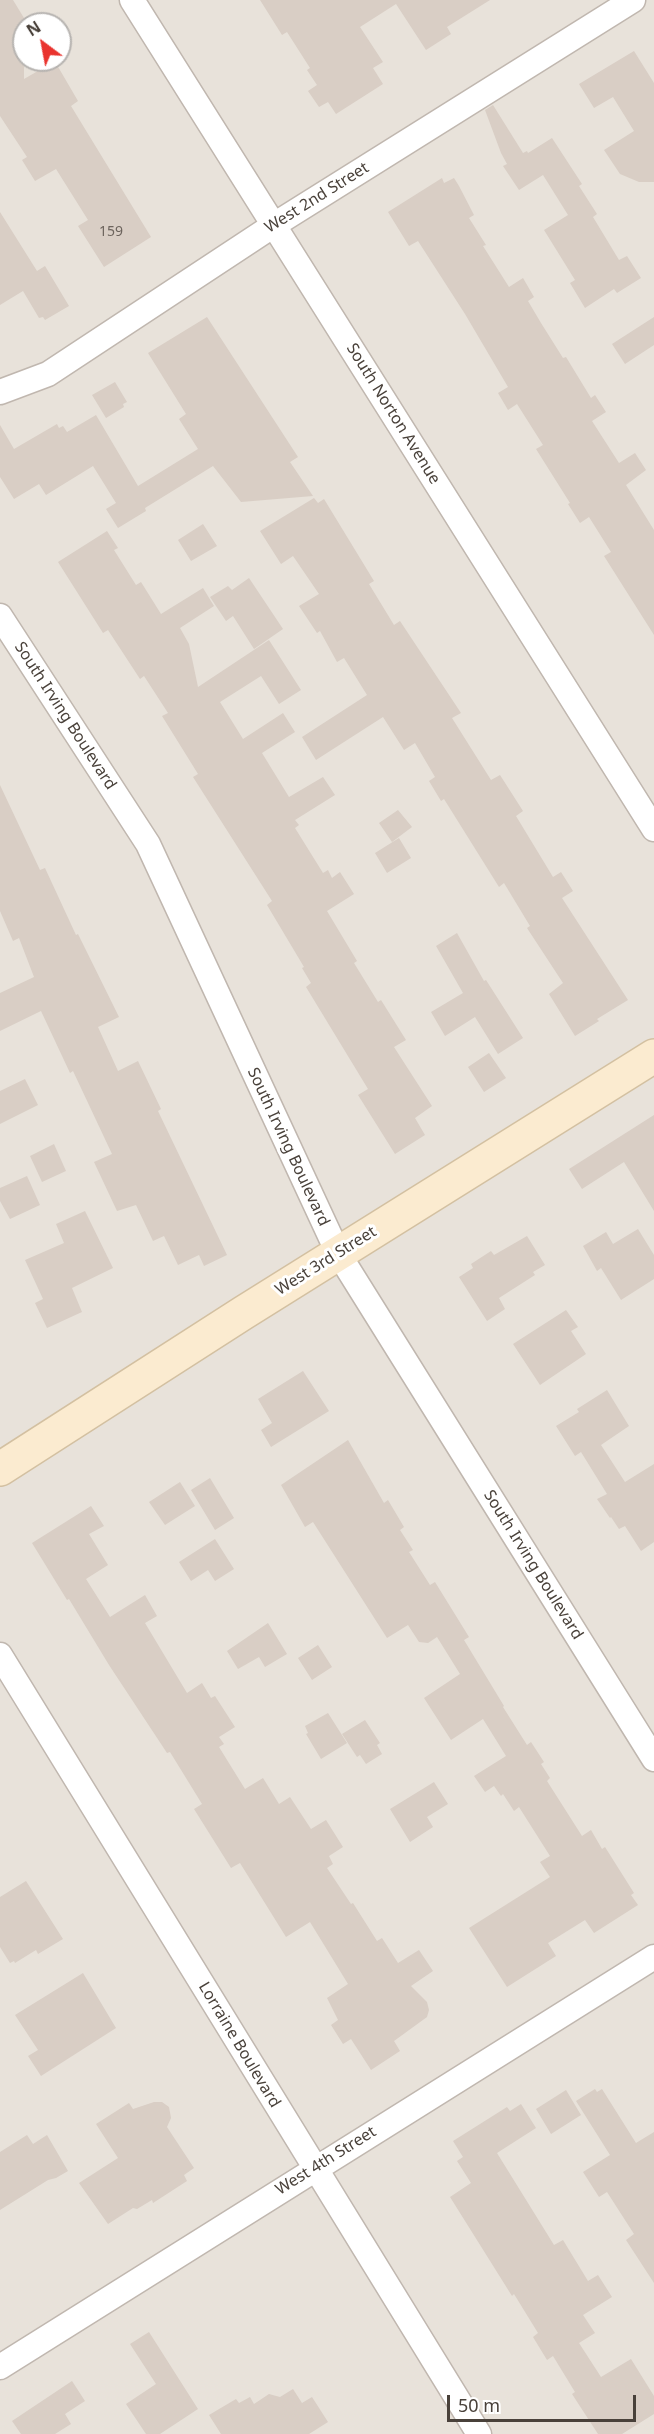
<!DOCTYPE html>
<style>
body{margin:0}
#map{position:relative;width:654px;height:2434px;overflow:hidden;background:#f5f1ec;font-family:"Noto Sans",sans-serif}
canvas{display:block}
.north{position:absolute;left:12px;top:12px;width:60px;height:60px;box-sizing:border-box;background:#fff;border:2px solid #b6b3b0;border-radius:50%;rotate:328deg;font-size:16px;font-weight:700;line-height:24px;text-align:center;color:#49413a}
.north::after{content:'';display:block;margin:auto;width:21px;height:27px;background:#e9332e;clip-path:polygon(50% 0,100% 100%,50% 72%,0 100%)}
.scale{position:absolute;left:447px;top:2395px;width:189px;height:27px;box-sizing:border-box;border:3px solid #49413a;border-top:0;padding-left:8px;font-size:18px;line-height:21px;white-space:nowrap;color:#49413a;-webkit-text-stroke:4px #fff;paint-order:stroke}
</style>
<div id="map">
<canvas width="654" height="2434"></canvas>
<div class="north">N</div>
<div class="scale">50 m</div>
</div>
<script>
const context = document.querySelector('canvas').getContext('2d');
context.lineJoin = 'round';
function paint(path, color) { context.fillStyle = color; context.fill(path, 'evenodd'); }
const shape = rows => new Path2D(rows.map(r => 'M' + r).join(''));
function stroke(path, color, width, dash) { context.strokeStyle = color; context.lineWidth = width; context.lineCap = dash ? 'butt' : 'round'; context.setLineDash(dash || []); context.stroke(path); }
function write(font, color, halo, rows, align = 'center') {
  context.font = font + ' "Noto Sans",sans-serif'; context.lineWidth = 6; context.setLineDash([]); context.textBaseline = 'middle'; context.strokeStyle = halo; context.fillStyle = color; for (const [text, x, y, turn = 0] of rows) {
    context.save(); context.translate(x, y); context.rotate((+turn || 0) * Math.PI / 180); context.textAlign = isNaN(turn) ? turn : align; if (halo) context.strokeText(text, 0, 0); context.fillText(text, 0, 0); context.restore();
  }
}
const residential = shape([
 [0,0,654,0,654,2434,0,2434],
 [24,24,60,24,60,60,24,60]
]);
const building = shape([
 [0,0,13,0,24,18,24,79,57,60,57,65,78,101,71,106,151,237,104,267,78,226,88,220,56,169,35,181,22,160,27,157,0,116],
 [260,0,490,0,447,27,451,34,426,50,396,4,360,27,383,62,373,68,383,84,336,114,328,102,319,107,308,91,317,85,307,70,310,68,287,32,282,35],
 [634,51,654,83,654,182,639,182,620,174,604,150,634,131,613,97,594,108,579,84],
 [493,105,523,153,527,151,528,153,552,138,582,184,579,186,597,214,593,217,619,260,627,256,641,278,617,293,614,289,585,308,570,283,575,280,544,230,568,215,543,175,519,190,503,166,507,164,501,153,485,110],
 [442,178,444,183,454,178,459,186,474,215,469,218,486,245,483,246,509,287,523,278,534,297,528,301,541,323,563,358,566,357,591,398,595,395,606,412,592,421,619,463,635,453,646,470,626,485,654,530,654,635,604,556,611,552,589,517,580,523,568,504,570,503,536,449,543,445,517,404,508,410,498,393,508,387,465,314,418,241,409,246,388,212],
 [0,212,37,271,45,266,69,306,45,320,43,317,39,318,23,291,0,305],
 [207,317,298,457,290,462,313,496,241,502,213,466,145,508,146,511,118,528,106,509,116,503,93,466,46,495,39,484,14,499,0,477,0,425,14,449,57,424,59,428,63,426,67,432,96,415,138,486,198,449,179,419,186,414,148,353],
 [654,317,654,345,625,364,612,344],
 [115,382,127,402,123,404,124,407,106,418,92,395],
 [314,498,318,503,324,499,374,581,369,584,394,625,400,621,461,713,452,718,491,780,500,775,523,811,516,816,553,877,561,872,573,891,562,898,628,1000,597,1019,599,1021,575,1036,549,994,563,983,527,928,530,926,504,883,499,887,444,799,441,801,429,781,435,777,415,743,404,750,383,717,316,760,302,737,367,695,344,658,337,662,320,631,317,633,299,606,319,594,293,556,281,564,260,531],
 [203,524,217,546,191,561,178,540],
 [107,531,118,548,114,550,136,585,141,582,161,614,203,588,214,606,180,628,189,644,198,687,269,640,301,690,279,704,261,676,220,702,243,739,283,713,295,732,262,753,289,797,323,777,335,795,295,820,299,825,295,828,323,873,328,870,332,878,340,872,354,894,327,911,357,961,354,963,378,1002,381,1000,406,1040,394,1047,432,1106,415,1118,425,1135,395,1154,358,1095,368,1089,306,987,311,983,302,968,304,967,267,905,272,901,193,777,198,774,162,716,168,713,144,676,140,679,108,630,103,633,58,562],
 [249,578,283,629,254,649,233,616,226,621,210,597,228,586,232,590],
 [0,785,40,870,45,868,76,935,78,934,119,1017,98,1027,118,1071,138,1061,161,1109,158,1111,227,1255,204,1266,199,1255,178,1265,164,1236,153,1241,136,1205,117,1211,94,1162,112,1154,73,1071,70,1073,41,1011,0,1031,0,993,34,977,19,938,13,941,0,911],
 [398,810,412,827,392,842,379,823],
 [399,838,411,858,387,873,375,853],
 [457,933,484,981,486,980,523,1038,498,1054,475,1017,445,1036,431,1012,463,993,436,946],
 [489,1053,506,1078,484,1092,468,1067],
 [25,1079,38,1105,0,1124,0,1091],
 [654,1115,654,1211,624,1162,582,1189,569,1169],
 [54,1144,66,1171,42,1182,30,1156],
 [27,1176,40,1205,10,1219,0,1201,0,1188],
 [85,1211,113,1268,72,1288,82,1312,47,1328,35,1303,43,1299,25,1260,64,1243,56,1224],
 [638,1229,654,1255,654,1279,621,1300,601,1268,597,1271,583,1246,606,1232,613,1244],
 [527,1236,545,1265,533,1272,535,1275,499,1298,505,1309,487,1321,459,1277,473,1268,471,1264,491,1251,494,1255],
 [566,1310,578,1327,571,1331,586,1354,540,1385,513,1344],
 [303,1371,329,1411,271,1447,261,1430,272,1423,258,1399],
 [607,1390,629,1426,601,1445,625,1482,654,1464,654,1542,641,1551,625,1526,619,1529,611,1517,610,1518,597,1499,607,1494,581,1452,575,1456,556,1426,579,1412,577,1409],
 [348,1440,384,1503,388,1500,404,1527,400,1530,413,1550,409,1552,430,1585,435,1582,469,1637,464,1640,504,1706,503,1707,527,1745,531,1742,544,1762,541,1764,550,1778,547,1781,582,1836,591,1830,602,1849,605,1847,634,1893,631,1895,638,1905,594,1933,585,1920,548,1943,556,1956,507,1987,469,1928,550,1877,540,1862,550,1856,519,1807,514,1811,503,1794,501,1796,494,1786,485,1792,474,1776,506,1756,483,1719,451,1740,424,1698,460,1674,437,1637,428,1643,419,1642,408,1625,387,1638,313,1522,305,1527,281,1485],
 [210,1478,234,1518,215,1530,191,1490],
 [180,1482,195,1506,165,1525,149,1502],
 [91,1506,104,1526,89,1534,108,1565,86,1579,110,1617,145,1595,157,1616,145,1623,187,1693,202,1683,211,1698,215,1696,235,1727,219,1737,224,1744,219,1747,245,1789,263,1778,279,1804,290,1797,311,1829,326,1820,343,1847,329,1856,333,1864,327,1868,351,1904,353,1903,377,1941,382,1938,398,1963,419,1950,433,1971,411,1986,427,2002,429,2010,427,2017,394,2041,400,2051,371,2070,351,2039,343,2044,331,2025,338,2020,327,1998,348,1984,310,1922,286,1937,240,1863,231,1868,194,1809,202,1804,170,1752,167,1753,109,1665,69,1599,67,1600,32,1543],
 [215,1539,234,1569,215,1581,208,1570,191,1581,179,1562],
 [268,1623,287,1654,265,1667,259,1657,238,1669,227,1651],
 [318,1645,332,1667,312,1680,298,1658],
 [328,1713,347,1743,321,1759,306,1734,308,1733,305,1726],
 [365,1720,380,1743,377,1745,382,1754,366,1764,360,1755,357,1757,342,1734],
 [434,1782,448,1804,427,1817,433,1827,410,1842,390,1809],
 [26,1881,63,1939,38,1954,36,1950,15,1963,14,1961,10,1963,0,1947,0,1897],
 [83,1973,116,2028,41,2076,28,2056,38,2050,15,2015],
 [595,2089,597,2092,602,2089,636,2143,654,2132,654,2283,626,2240,634,2234,607,2192,599,2197,583,2172,610,2155,576,2101],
 [566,2090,581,2115,551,2134,536,2109],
 [154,2102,162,2102,169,2107,171,2118,167,2127,194,2168,184,2175,187,2181,153,2203,152,2200,137,2209,133,2208,108,2224,79,2183,118,2158,96,2124,129,2103,133,2109],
 [521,2104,536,2128,497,2153,554,2245,563,2240,588,2281,598,2275,612,2297,583,2315,595,2333,579,2343,601,2377,631,2359,654,2396,654,2414,622,2434,598,2434,572,2394,575,2392,553,2356,547,2360,533,2337,538,2333,514,2294,512,2296,450,2197,471,2183,457,2161,463,2157,453,2141,507,2107,510,2111],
 [27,2135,33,2144,47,2135,68,2171,56,2178,48,2180,0,2210,0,2152],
 [149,2332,198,2409,160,2434,146,2434,126,2404,156,2384,130,2344],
 [72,2381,85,2401,65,2414,71,2424,55,2434,21,2434,12,2421],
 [293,2389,302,2403,312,2397,328,2422,309,2434,221,2434,209,2415,236,2399,239,2403,250,2397,254,2404,269,2394,280,2397]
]);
const street = shape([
 [132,0,654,829],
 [0,392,48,374,274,225,633,0],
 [0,616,148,844,338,1253,654,1759],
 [0,1655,479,2434],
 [0,2367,654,1957]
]);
const secondary = shape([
 [0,1469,243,1313,654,1056]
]);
const numberNames = [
 ["159",111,232]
];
const streetNames = [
 ["West 2nd Street",317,198,-32],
 ["South Norton Avenue",393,414,58],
 ["South Irving Boulevard",65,716,57],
 ["South Irving Boulevard",288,1147,65],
 ["West 3rd Street",326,1261,-32],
 ["South Irving Boulevard",533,1565,58],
 ["Lorraine Boulevard",239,2045,59],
 ["West 4th Street",326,2161,-32]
];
paint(residential, '#e8e2da');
paint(building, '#d9cec5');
stroke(street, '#c0b7af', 27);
stroke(secondary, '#d3c0a1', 36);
stroke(street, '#fff', 24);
stroke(secondary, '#fbebd0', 33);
write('14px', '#6d645d', null, numberNames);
write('16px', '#49413a', '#fff', streetNames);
</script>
